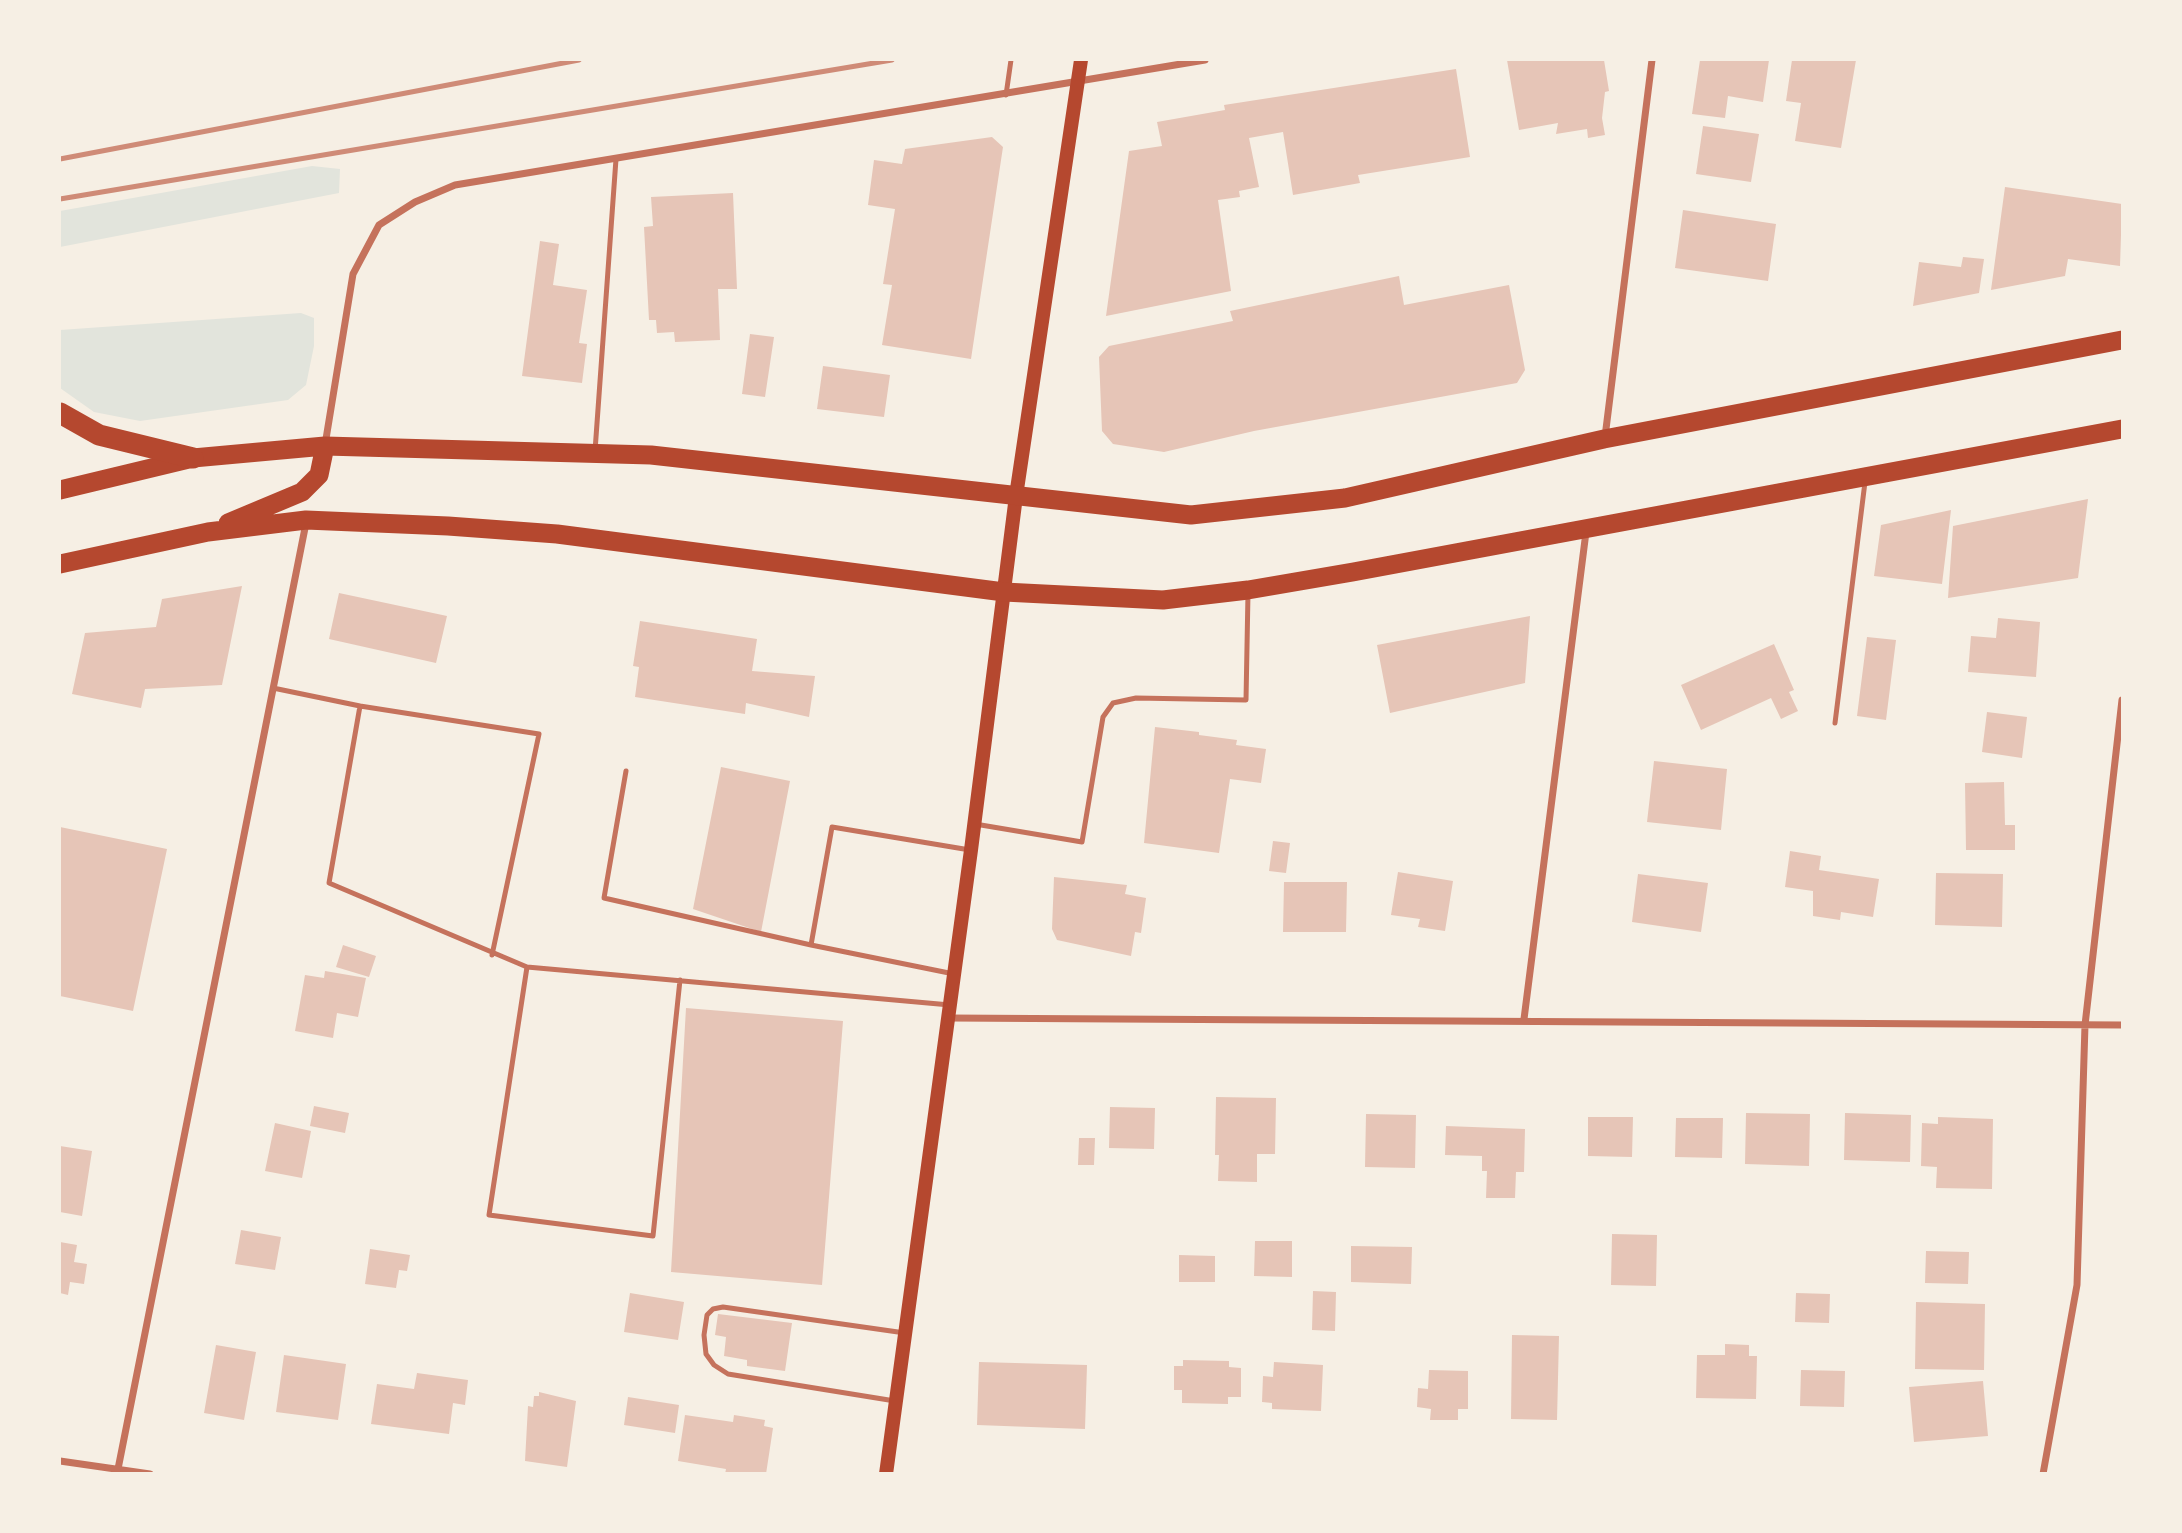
<!DOCTYPE html>
<style>
body{margin:0}
#map{position:relative;width:2182px;height:1533px;overflow:hidden;background:#f6efe4;font-family:"Zilla Slab",serif}
canvas{display:block}
.frame{position:absolute;inset:0;border:61px solid #f6efe4;pointer-events:none}
</style>
<div id="map">
<canvas width="2182" height="1533"></canvas>
<div class="frame"></div>
</div>
<script>
const context = document.querySelector('canvas').getContext('2d');
context.lineJoin = 'round';
function paint(path, color) { context.fillStyle = color; context.fill(path, 'evenodd'); }
const shape = rows => new Path2D(rows.map(r => 'M' + r).join(''));
function stroke(path, color, width, dash) { context.strokeStyle = color; context.lineWidth = width; context.lineCap = dash ? 'butt' : 'round'; context.setLineDash(dash || []); context.stroke(path); }
const green = shape([
 [312,166,340,169,339,193,60,247,60,211],
 [301,313,314,318,314,346,306,385,288,400,140,421,94,412,60,388,60,330]
]);
const building = shape([
 [1507,60,1604,60,1609,91,1605,92,1602,118,1605,135,1588,138,1587,129,1556,134,1558,123,1519,130],
 [1700,60,1769,60,1763,102,1728,96,1725,118,1692,114],
 [1792,60,1856,60,1841,148,1795,141,1801,103,1786,101],
 [1456,69,1470,157,1358,175,1360,183,1293,195,1283,132,1249,138,1259,187,1239,191,1240,197,1218,200,1231,291,1106,316,1129,151,1162,146,1157,122,1225,110,1224,105],
 [1703,126,1759,134,1751,182,1696,174],
 [992,137,1003,147,971,359,882,345,892,285,883,284,895,209,868,205,874,160,902,164,905,149],
 [2005,187,2122,204,2120,266,2068,259,2065,276,1991,290],
 [733,193,737,289,718,289,720,340,675,342,674,332,657,333,656,320,649,320,644,227,653,226,651,197],
 [1683,210,1776,224,1768,281,1675,268],
 [540,241,559,244,553,285,587,290,579,343,587,344,582,383,522,376],
 [1963,257,1984,259,1979,293,1913,306,1919,262,1961,267],
 [1399,276,1404,305,1509,285,1525,370,1517,383,1254,431,1164,452,1113,444,1102,431,1099,357,1109,346,1233,321,1230,311],
 [750,334,774,337,765,397,742,394],
 [823,366,890,375,884,417,817,409],
 [2088,499,2078,578,1948,598,1953,526],
 [1951,510,1942,584,1874,576,1881,525],
 [242,586,222,685,145,689,141,708,72,694,85,633,156,627,162,599],
 [339,593,447,616,436,663,329,639],
 [1530,616,1525,683,1390,713,1377,645],
 [1998,618,2040,622,2036,677,1968,672,1971,636,1996,638],
 [640,621,757,639,752,671,815,676,809,717,746,703,745,714,635,697,639,667,633,666],
 [1867,637,1896,640,1886,720,1857,716],
 [1774,644,1794,690,1789,692,1798,711,1781,719,1771,698,1701,730,1681,685],
 [1987,712,2027,717,2022,758,1982,752],
 [1155,727,1199,732,1199,735,1237,740,1236,745,1266,749,1261,783,1230,779,1219,853,1144,843],
 [1654,761,1727,769,1721,830,1647,822],
 [721,767,790,781,761,932,693,909],
 [2004,782,2005,825,2015,825,2015,850,1966,850,1965,783],
 [60,827,167,849,133,1011,60,996],
 [1273,841,1290,843,1286,873,1269,871],
 [1790,851,1821,856,1819,870,1879,879,1873,917,1841,912,1840,920,1813,916,1813,891,1785,887],
 [1398,872,1453,881,1445,931,1418,927,1420,919,1391,915],
 [1936,873,2003,874,2002,927,1935,925],
 [1638,874,1708,883,1701,932,1632,922],
 [1054,877,1127,885,1125,894,1146,898,1141,933,1135,932,1131,956,1057,940,1052,929],
 [1284,882,1347,882,1346,932,1283,932],
 [343,945,376,956,369,977,336,967],
 [325,971,366,978,358,1017,337,1013,333,1038,295,1031,305,975,324,978],
 [686,1008,843,1021,822,1285,671,1272],
 [1216,1097,1276,1098,1275,1154,1257,1154,1257,1182,1218,1181,1219,1155,1215,1155],
 [314,1106,349,1113,345,1133,310,1126],
 [1110,1107,1155,1108,1154,1149,1109,1148],
 [1746,1113,1810,1114,1809,1166,1745,1164],
 [1845,1113,1911,1115,1910,1162,1844,1160],
 [1366,1114,1416,1115,1415,1168,1365,1167],
 [1588,1117,1633,1117,1632,1157,1588,1156],
 [1938,1117,1993,1119,1992,1189,1936,1188,1937,1167,1921,1166,1922,1123,1938,1124],
 [1676,1118,1723,1118,1722,1158,1675,1157],
 [275,1123,311,1131,302,1178,265,1171],
 [1446,1126,1525,1129,1524,1172,1516,1172,1515,1198,1486,1198,1487,1171,1482,1171,1482,1156,1445,1155],
 [1079,1138,1095,1138,1094,1165,1078,1165],
 [60,1146,92,1151,82,1216,60,1212],
 [241,1230,281,1237,275,1270,235,1264],
 [1612,1234,1657,1235,1656,1286,1611,1285],
 [1255,1241,1292,1241,1292,1277,1254,1276],
 [60,1242,77,1245,74,1262,87,1264,84,1284,70,1282,68,1295,60,1293],
 [1351,1246,1412,1247,1411,1284,1351,1282],
 [370,1249,410,1255,407,1271,399,1270,396,1288,365,1284],
 [1926,1251,1969,1252,1968,1284,1925,1283],
 [1179,1255,1215,1256,1215,1282,1179,1282],
 [1313,1291,1336,1292,1335,1331,1312,1330],
 [630,1293,684,1302,678,1340,624,1332],
 [1796,1293,1830,1294,1829,1323,1795,1322],
 [1916,1302,1985,1304,1984,1370,1915,1369],
 [718,1314,792,1323,785,1371,747,1366,747,1360,724,1356,726,1337,715,1335],
 [1512,1335,1559,1336,1557,1420,1511,1419],
 [1725,1344,1749,1345,1749,1356,1757,1356,1756,1399,1696,1398,1697,1355,1725,1355],
 [216,1345,256,1352,244,1420,204,1413],
 [284,1355,346,1364,338,1420,276,1412],
 [1183,1360,1229,1361,1229,1367,1241,1368,1241,1397,1228,1397,1228,1404,1182,1403,1182,1390,1174,1390,1174,1366,1183,1366],
 [979,1362,1087,1365,1085,1429,977,1425],
 [1274,1362,1323,1365,1321,1411,1272,1409,1272,1403,1262,1402,1263,1376,1273,1377],
 [1429,1370,1468,1371,1468,1409,1458,1409,1458,1420,1430,1420,1431,1409,1417,1407,1418,1388,1428,1389],
 [1801,1370,1845,1371,1844,1407,1800,1406],
 [417,1373,468,1380,465,1405,453,1403,449,1434,371,1424,377,1384,414,1389],
 [1983,1381,1988,1436,1914,1442,1909,1387],
 [539,1392,576,1401,567,1467,525,1461,528,1406,533,1407,534,1396,539,1396],
 [628,1397,679,1405,675,1433,624,1425],
 [685,1415,733,1422,734,1415,765,1420,764,1426,773,1428,766,1474,725,1474,726,1469,678,1461]
]);
const service = shape([
 [1006,95,1011,60],
 [595,451,616,159],
 [273,688,360,706,329,883,527,967,950,1005],
 [360,706,539,734,492,955],
 [1835,723,1865,482],
 [626,771,604,898,811,945],
 [975,824,1082,842,1103,717,1113,703,1136,698,1246,700,1248,593],
 [527,967,489,1215,653,1236,680,980],
 [954,974,811,945,832,827,970,850],
 [895,1401,728,1374,714,1365,706,1354,704,1335,707,1315,713,1309,723,1307,905,1333]
]);
const minor = shape([
 [1605,437,1652,60],
 [325,445,353,274,379,225,415,202,455,185,1205,60],
 [949,1018,2122,1025],
 [1524,1019,1586,532],
 [60,1461,150,1474],
 [117,1474,306,523],
 [2043,1474,2077,1285,2085,1025,2122,700]
]);
const secondary = shape([
 [886,1474,971,850,1016,496,1081,60]
]);
const trunk = shape([
 [60,490,193,458,325,446,651,455,1191,515,1345,498,1604,439,2122,340],
 [228,523,302,492,319,475,325,446],
 [60,564,208,532,306,520,448,526,557,534,1004,592,1163,600,1248,590,1353,572,2122,429]
]);
const motorway = shape([
 [60,413,99,435,193,458]
]);
const rail = shape([
 [60,159,579,60],
 [60,199,892,60]
]);
paint(green, '#e2e4dc');
paint(building, '#e6c5b7');
stroke(service, '#c5725c', 5);
stroke(minor, '#c5725c', 7);
stroke(secondary, '#b5482f', 14);
stroke(trunk, '#b5482f', 19);
stroke(motorway, '#b5482f', 21);
stroke(rail, '#cf8b77', 5);
</script>
